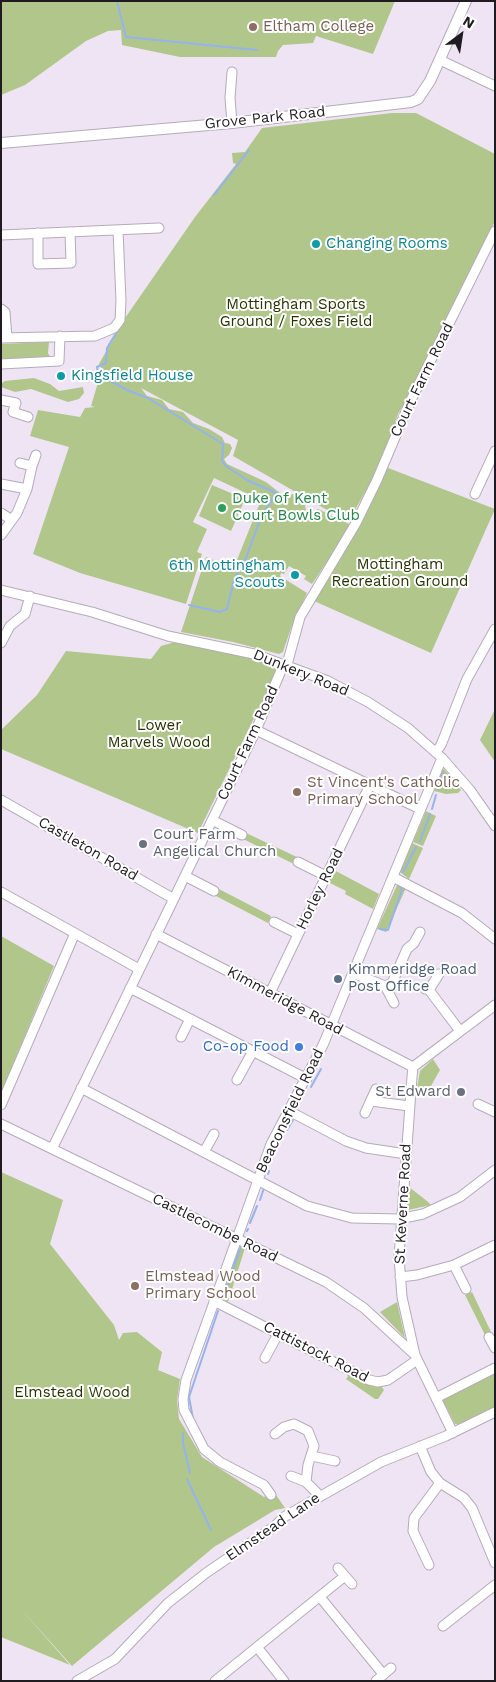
<!DOCTYPE html>
<style>
body{margin:0}
#map{position:relative;width:496px;height:1682px;overflow:hidden;background:#efe4f4;font-family:"Work Sans",sans-serif}
canvas{display:block}
.frame{position:absolute;inset:0;border:2px solid #1f1b21;pointer-events:none}
.north{position:absolute;left:436px;top:10px;width:50px;height:50px;-webkit-text-stroke:4px #fff;paint-order:stroke;rotate:31deg;font-size:14px;font-weight:700;line-height:20px;text-align:center;color:#1f1b21}
.north::after{content:'';display:block;margin:auto;width:18px;height:22px;background:#1f1b21;clip-path:polygon(50% 0,100% 100%,50% 72%,0 100%)}
</style>
<div id="map">
<canvas width="496" height="1682"></canvas>
<div class="frame"></div>
<div class="north">N</div>
</div>
<script>
const context = document.querySelector('canvas').getContext('2d');
context.lineJoin = 'round';
function paint(path, color) { context.fillStyle = color; context.fill(path, 'evenodd'); }
const shape = rows => new Path2D(rows.map(r => 'M' + r).join(''));
function stroke(path, color, width, dash) { context.strokeStyle = color; context.lineWidth = width; context.lineCap = dash ? 'butt' : 'round'; context.setLineDash(dash || []); context.stroke(path); }
function write(font, color, halo, rows, align = 'center') {
  context.font = font + ' "Work Sans",sans-serif'; context.lineWidth = 4; context.setLineDash([]); context.textBaseline = 'middle'; context.strokeStyle = halo; context.fillStyle = color; for (const [text, x, y, turn = 0] of rows) {
    context.save(); context.translate(x, y); context.rotate((+turn || 0) * Math.PI / 180); context.textAlign = isNaN(turn) ? turn : align; if (halo) context.strokeText(text, 0, 0); context.fillText(text, 0, 0); context.restore();
  }
}
const green = shape([
 [1,1,395,1,373,54,316,36,313,43,283,45,278,51,276,57,180,57,122,45,121,30,108,31,86,41,25,85,1,95],
 [392,113,416,113,495,154,495,221,427,363,398,414,380,466,348,522,233,456,238,440,141,388,147,396,162,400,169,409,183,412,193,423,209,429,222,437,225,443,230,444,232,448,229,455,224,459,227,464,266,482,285,497,293,494,304,500,306,510,312,513,318,509,349,524,349,529,312,584,304,579,306,576,289,566,284,574,281,573,280,576,307,593,291,628,283,652,279,654,233,642,181,632,206,557,216,561,237,560,261,500,214,478,193,522,207,529,197,552,202,554,186,604,80,573,33,554,69,447,30,436,38,410,80,417,85,408,95,407,91,406,102,369,99,364,123,321,195,217,236,164,233,163,232,153,245,152,262,128],
 [49,342,48,353,50,357,1,359,1,344],
 [34,378,50,384,59,391,83,387,84,393,79,399,68,402,31,389,15,392,1,387,2,383,5,381],
 [388,468,495,509,431,653,314,601,359,524],
 [212,485,245,499,231,531,199,516],
 [182,640,227,649,279,667,198,833,1,749,1,730,37,695,66,651,151,659,161,646],
 [494,711,495,712,495,762,480,740],
 [444,769,461,790,458,793,446,794,434,791,441,770],
 [426,811,436,816,423,846,413,842],
 [244,832,299,858,296,865,241,838],
 [412,843,423,848,409,879,400,872],
 [334,870,379,894,373,909,345,894,346,891,328,882],
 [398,883,406,888,386,932,377,929],
 [217,888,271,916,268,923,214,895],
 [1,936,54,966,1,1093],
 [433,1059,440,1070,431,1086,417,1088,420,1071],
 [1,1172,63,1200,50,1244,114,1325,119,1340,123,1333,137,1332,162,1352,158,1370,180,1379,177,1400,179,1419,202,1457,264,1497,274,1492,285,1508,275,1510,214,1547,72,1666,20,1608,70,1665,1,1637],
 [409,1187,427,1201,431,1205,408,1210],
 [242,1247,245,1248,228,1302,221,1298,238,1250],
 [472,1292,492,1334,486,1337,465,1295],
 [397,1302,405,1338,380,1312],
 [495,1372,495,1408,461,1424,455,1424,443,1401,446,1395],
 [349,1375,364,1383,381,1386,384,1390,378,1399,375,1399,346,1379]
]);
const stream = shape([
 [117,1,126,37,257,50],
 [214,195,249,150],
 [121,325,107,348,106,363,97,367,98,374,127,390,148,398,223,444,222,461,226,466,247,480,276,493,261,517,246,558,234,580,227,609,220,612,189,605],
 [438,790,443,773],
 [432,809,436,795],
 [420,841,430,814],
 [403,872,416,847],
 [380,929,388,930,402,890,398,884],
 [311,1087,321,1069],
 [287,1130,293,1120],
 [268,1174,269,1171],
 [260,1200,264,1188],
 [250,1223,257,1206],
 [247,1231,248,1229],
 [225,1293,241,1246],
 [193,1419,189,1397,218,1311],
 [183,1433,183,1443,190,1473],
 [187,1479,211,1530]
]);
const minor = shape([
 [440,60,495,86],
 [232,123,230,98,232,72],
 [38,233,38,264,71,263,70,232],
 [1,235,159,228],
 [1,309,5,312,7,338],
 [1,338,95,336,114,328,120,320,121,301,118,230],
 [1,364,59,361,60,336],
 [1,400,16,403,13,412,28,417],
 [32,466,36,455],
 [1,484,27,489],
 [475,494,495,451],
 [1,513,12,520],
 [1,535,17,513,27,489,32,466,20,463],
 [1,590,92,612,168,636,254,654,328,681,368,702,408,728,442,758,470,790,495,826],
 [1,643,10,626,25,614,30,596],
 [256,730,420,809],
 [436,752,441,745,467,679,495,629],
 [1,800,174,899],
 [212,820,242,835],
 [298,862,326,876],
 [185,876,214,891],
 [393,877,462,913,495,939],
 [1,892,139,969],
 [274,922,298,934],
 [156,934,413,1067],
 [353,973,385,986,394,1003],
 [385,986,392,983,407,949,414,943,420,932],
 [130,988,307,1079],
 [425,989,429,990,439,974],
 [429,990,460,1031],
 [270,993,370,785],
 [181,1037,190,1019],
 [237,1080,253,1051],
 [81,1088,307,1206,352,1218,399,1219,423,1214,460,1197,495,1170],
 [371,1101,409,1106],
 [478,1104,495,1112],
 [1,1105,75,933],
 [289,1111,346,1141,366,1148,406,1154],
 [365,1113,376,1089],
 [1,1124,326,1282,364,1308,415,1355],
 [52,1149,256,730,282,668,288,661,300,617,356,523,377,480,410,402,495,231],
 [204,1152,214,1134],
 [454,1265,466,1289],
 [400,1277,417,1275,454,1265,495,1245],
 [214,1301,369,1380,378,1382,388,1380,417,1360],
 [489,1337,495,1348],
 [265,1358,278,1334],
 [436,1398,495,1368],
 [453,1433,415,1355,402,1297,399,1257,412,1077,413,1067,495,1005],
 [275,1434,284,1427,294,1424,308,1431,314,1446,308,1465,306,1482,319,1495],
 [420,1446,431,1472,440,1483,464,1498,472,1508,495,1563],
 [312,1456,335,1461],
 [291,1476,306,1482],
 [271,1495,264,1485,220,1462,204,1449,184,1410,183,1399,186,1380,271,1144,323,1045,442,758],
 [429,1565,413,1531,414,1518,440,1483],
 [338,1568,352,1584],
 [320,1597,383,1674],
 [443,1626,495,1585],
 [257,1647,284,1681],
 [77,1681,115,1659,168,1603,206,1573,275,1526,284,1517,381,1462,446,1436,495,1412],
 [215,1681,345,1576],
 [376,1681,391,1668]
]);
const major = shape([
 [1,143,232,123,411,102,418,99,430,81,466,1]
]);
const markers = [
 [253,27,5,"#8d6e63"],
 [316,244,5,"#0f9aa8"],
 [61,376,5,"#0f9aa8"],
 [222,508,5,"#2e9e5b"],
 [295,575,5,"#0f9aa8"],
 [297,792,5,"#8d6e63"],
 [143,844,5,"#6b7280"],
 [338,979,5,"#5c6f8a"],
 [299,1047,5,"#3f7fe0"],
 [461,1092,5,"#6b7280"],
 [135,1286,5,"#8d6e63"]
];
const educationNames = [
 ["Eltham College",263,27],
 ["St Vincent's Catholic",307,783],
 ["Primary School",307,800],
 ["Elmstead Wood",145,1277],
 ["Primary School",145,1294]
];
const streetNames = [
 ["Grove Park Road",265,118,-6],
 ["Court Farm Road",422,380,-64],
 ["Dunkery Road",301,673,22],
 ["Court Farm Road",248,743,-65],
 ["Castleton Road",88,849,30],
 ["Horley Road",320,889,-64],
 ["Kimmeridge Road",285,1001,28],
 ["Beaconsfield Road",290,1111,-64],
 ["St Keverne Road",403,1204,-87],
 ["Castlecombe Road",215,1228,26],
 ["Cattistock Road",316,1352,27],
 ["Elmstead Lane",273,1527,-34]
];
const cultureNames = [
 ["Changing Rooms",326,244],
 ["Kingsfield House",71,376],
 ["6th Mottingham",285,566,"right"],
 ["Scouts",285,583,"right"]
];
const parkNames = [
 ["Mottingham Sports",296,305],
 ["Ground / Foxes Field",296,322],
 ["Mottingham",400,565],
 ["Recreation Ground",400,582],
 ["Lower",159,726],
 ["Marvels Wood",159,743],
 ["Elmstead Wood",72,1393]
];
const leisureNames = [
 ["Duke of Kent",232,499],
 ["Court Bowls Club",232,516]
];
const worshipNames = [
 ["Court Farm",153,835],
 ["Angelical Church",153,852],
 ["St Edward",451,1092,"right"]
];
const serviceNames = [
 ["Kimmeridge Road",348,970],
 ["Post Office",348,987]
];
const shopNames = [
 ["Co-op Food",289,1047]
];
paint(green, '#b1c68b');
stroke(stream, '#95b3ee', 2);
stroke(minor, '#b5abba', 11);
stroke(major, '#b5abba', 12);
stroke(minor, '#fff', 9);
stroke(major, '#fff', 10);
for (const [x, y, r, color] of markers) { const dot = new Path2D(); dot.arc(x, y, r, 0, 2 * Math.PI); context.fillStyle = color; context.fill(dot); stroke(dot, '#fff', 2); }
write('15px', '#785e54', '#fff', educationNames, 'left');
write('15px', '#1f1b21', '#fff', streetNames);
write('15px', '#0d838f', '#fff', cultureNames, 'left');
write('15px', '#263402', '#fff', parkNames);
write('15px', '#27864d', '#fff', leisureNames, 'left');
write('15px', '#5b616d', '#fff', worshipNames, 'left');
write('15px', '#4e5e75', '#fff', serviceNames, 'left');
write('15px', '#366cbe', '#fff', shopNames, 'right');
</script>
